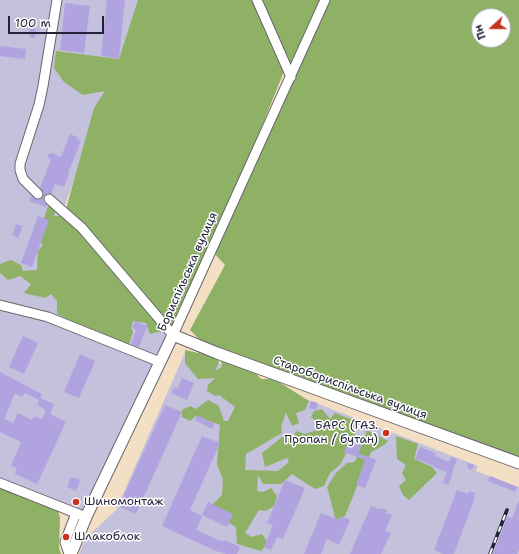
<!DOCTYPE html>
<meta charset="utf-8">
<style>
body{margin:0}
#map{position:relative;width:519px;height:554px;overflow:hidden;background:#f3dfc3;font-family:"Shantell Sans",sans-serif}
canvas{display:block}
.north{position:absolute;left:471px;top:8px;width:40px;height:40px;box-sizing:border-box;background:#fff;border:1px solid #a7a7b1;border-radius:50%;rotate:249deg;font-size:11px;font-weight:700;line-height:16px;text-align:center;color:#22223b}
.north::after{content:'';display:block;margin:auto;width:14px;height:18px;background:#c8321e;clip-path:polygon(50% 0,100% 100%,50% 72%,0 100%)}
.scale{position:absolute;left:8px;top:16px;width:96px;height:18px;box-sizing:border-box;border:2px solid #22223b;border-top:0;padding-left:5px;font-size:12px;line-height:14px;white-space:nowrap;color:#22223b;-webkit-text-stroke:3px #fff;paint-order:stroke}
</style>
<div id="map">
<canvas width="519" height="554"></canvas>
<div class="north">Пн</div>
<div class="scale">100 m</div>
</div>
<script>
const context = document.querySelector('canvas').getContext('2d');
context.lineJoin = 'round';
function paint(path, color) { context.fillStyle = color; context.fill(path, 'evenodd'); }
const shape = rows => new Path2D(rows.map(r => 'M' + r).join(''));
function stroke(path, color, width, dash) { context.strokeStyle = color; context.lineWidth = width; context.lineCap = dash ? 'butt' : 'round'; context.setLineDash(dash || []); context.stroke(path); }
function write(font, color, halo, rows, align = 'center') {
  context.font = font + ' "Shantell Sans",sans-serif'; context.lineWidth = 3; context.setLineDash([]); context.textBaseline = 'middle'; context.strokeStyle = halo; context.fillStyle = color; for (const [text, x, y, turn = 0] of rows) {
    context.save(); context.translate(x, y); context.rotate((+turn || 0) * Math.PI / 180); context.textAlign = isNaN(turn) ? turn : align; if (halo) context.strokeText(text, 0, 0); context.fillText(text, 0, 0); context.restore();
  }
}
const industrial = shape([
 [0,0,142,0,61,215,43,280,169,331,87,507,82,511,76,510,0,480],
 [186,350,311,401,478,466,476,471,519,487,519,554,79,554,86,538,116,510]
]);
const forest = shape([
 [138,0,253,0,285,69,228,210,174,328,150,334,146,323,133,321,131,328,133,332,128,347,57,314,57,301,51,294,45,298,24,293,31,284,20,276,8,280,0,273,0,264,11,260,21,265,23,271,37,270,38,251,42,246,40,232,48,206,56,209,54,216,64,216,94,108,105,91,83,95,64,82,54,68,56,51,119,59],
 [260,0,519,0,519,462,420,425,200,340,190,330,225,265,213,252,290,67],
 [479,16,503,16,503,40,479,40],
 [201,347,217,355,219,362,215,371,222,367,221,360,252,369,261,379,271,379,279,382,309,401,305,410,296,413,299,423,292,426,286,413,281,426,282,433,246,454,245,470,278,471,289,462,287,458,265,467,262,453,286,434,293,439,296,431,305,434,323,428,311,417,314,411,322,409,330,419,335,413,359,422,354,438,340,465,330,473,324,486,315,489,292,474,281,484,263,484,258,475,257,491,263,492,271,488,277,496,274,506,266,511,259,510,245,533,252,537,262,534,268,543,261,551,237,544,236,527,228,522,217,511,213,504,222,495,223,480,217,464,220,425,196,416,190,421,182,417,182,410,190,406,196,409,208,400,219,406,224,421,228,421,235,407,219,395,215,396,207,391,208,385,215,378,198,379,185,363,185,350,198,353],
 [367,430,388,441,384,445,371,452,345,516,336,521,327,487,336,473,347,463,355,462],
 [396,436,418,444,414,459,432,467,437,473,409,500,403,495,399,486,406,480,402,473,406,465,397,459],
 [0,486,57,507,60,518,59,548,61,554,0,554]
]);
const building = shape([
 [107,0,125,0,119,58,101,56],
 [65,3,90,6,84,53,60,50],
 [29,29,36,29,35,38,29,37],
 [0,46,26,49,25,59,0,56],
 [70,134,77,137,77,139,81,141,68,173,69,174,64,187,55,184,51,194,47,193,43,197,43,201,47,205,46,207,29,201,31,196,37,200,40,200,42,198,44,193,40,188,51,160,48,157,49,154,52,153,61,157],
 [38,216,49,220,32,267,21,263],
 [16,224,23,226,18,238,12,235],
 [135,321,147,326,139,347,131,344,136,330,132,328],
 [23,336,38,343,24,374,9,367],
 [80,354,95,361,79,398,64,392],
 [0,372,42,394,39,400,25,393,22,397,15,393,4,419,13,423,18,413,32,420,34,416,42,419,46,410,37,405,40,398,54,404,50,414,66,422,37,484,15,474,17,468,11,466,21,442,0,432],
 [182,378,194,383,187,400,171,393,174,387,178,389],
 [311,401,318,403,316,410,309,408],
 [165,405,182,412,136,514,119,506],
 [197,415,215,424,212,429,195,420],
 [202,436,220,443,190,510,202,516,196,530,223,542,224,540,240,547,237,554,226,554,218,551,218,552,162,526],
 [349,440,361,445,358,453,376,460,365,488,356,485,365,460,344,452],
 [420,447,436,453,435,456,449,462,451,457,457,459,452,473,453,473,448,485,443,483,447,472,433,467,434,466,415,459],
 [468,463,474,465,472,470,467,468],
 [490,476,517,487,515,492,488,481],
 [71,477,80,480,76,491,67,487],
 [285,480,305,488,283,539,277,537,271,550,264,547,273,525,267,523],
 [457,490,468,494,469,491,475,493,474,496,475,497,454,554,444,554,434,550],
 [74,496,81,500,77,507,71,504],
 [519,501,519,550,517,554,493,554,507,517,512,518],
 [208,502,233,514,227,527,202,515],
 [371,506,380,510,381,508,387,510,386,513,392,515,385,531,391,533,381,554,350,554],
 [321,513,339,520,341,516,350,520,339,545,327,539,321,554,304,554]
]);
const minor = shape([
 [257,0,291,77],
 [38,194,23,179,20,170,20,164,39,105,43,86,57,0],
 [49,199,82,228,173,335,325,0],
 [0,305,48,317,160,362],
 [0,483,86,517],
 [69,554,65,542,76,513]
]);
const major = shape([
 [71,554,86,517,173,335,217,353,519,463]
]);
const rail = shape([
 [490,554,507,510]
]);
const markers = [
 [386,433,4,"#c8321e"],
 [76,502,4,"#c8321e"],
 [66,537,4,"#c8321e"]
];
const streetNames = [
 ["Бориспільська вулиця",188,272,-66],
 ["Старобориспільська вулиця",350,388,20]
];
const poiNames = [
 ["БАРС (ГАЗ.",378,426,"right"],
 ["Пропан / бутан)",378,440,"right"],
 ["Шиномонтаж",84,502],
 ["Шлакоблок",74,537]
];
paint(industrial, '#c3c1dc');
paint(forest, '#8fb166');
paint(building, '#b0a3df');
stroke(minor, '#6b646b', 11);
stroke(major, '#6b646b', 13);
stroke(minor, '#fff', 9);
stroke(major, '#fff', 11);
stroke(rail, '#22223b', 3.5);
stroke(rail, '#fff', 2, [6]);
for (const [x, y, r, color] of markers) { const dot = new Path2D(); dot.arc(x, y, r, 0, 2 * Math.PI); context.fillStyle = color; context.fill(dot); stroke(dot, '#fff', 1.5); }
write('12px', '#22223b', '#fff', streetNames);
write('12px', '#22223b', '#fff', poiNames, 'left');
</script>
